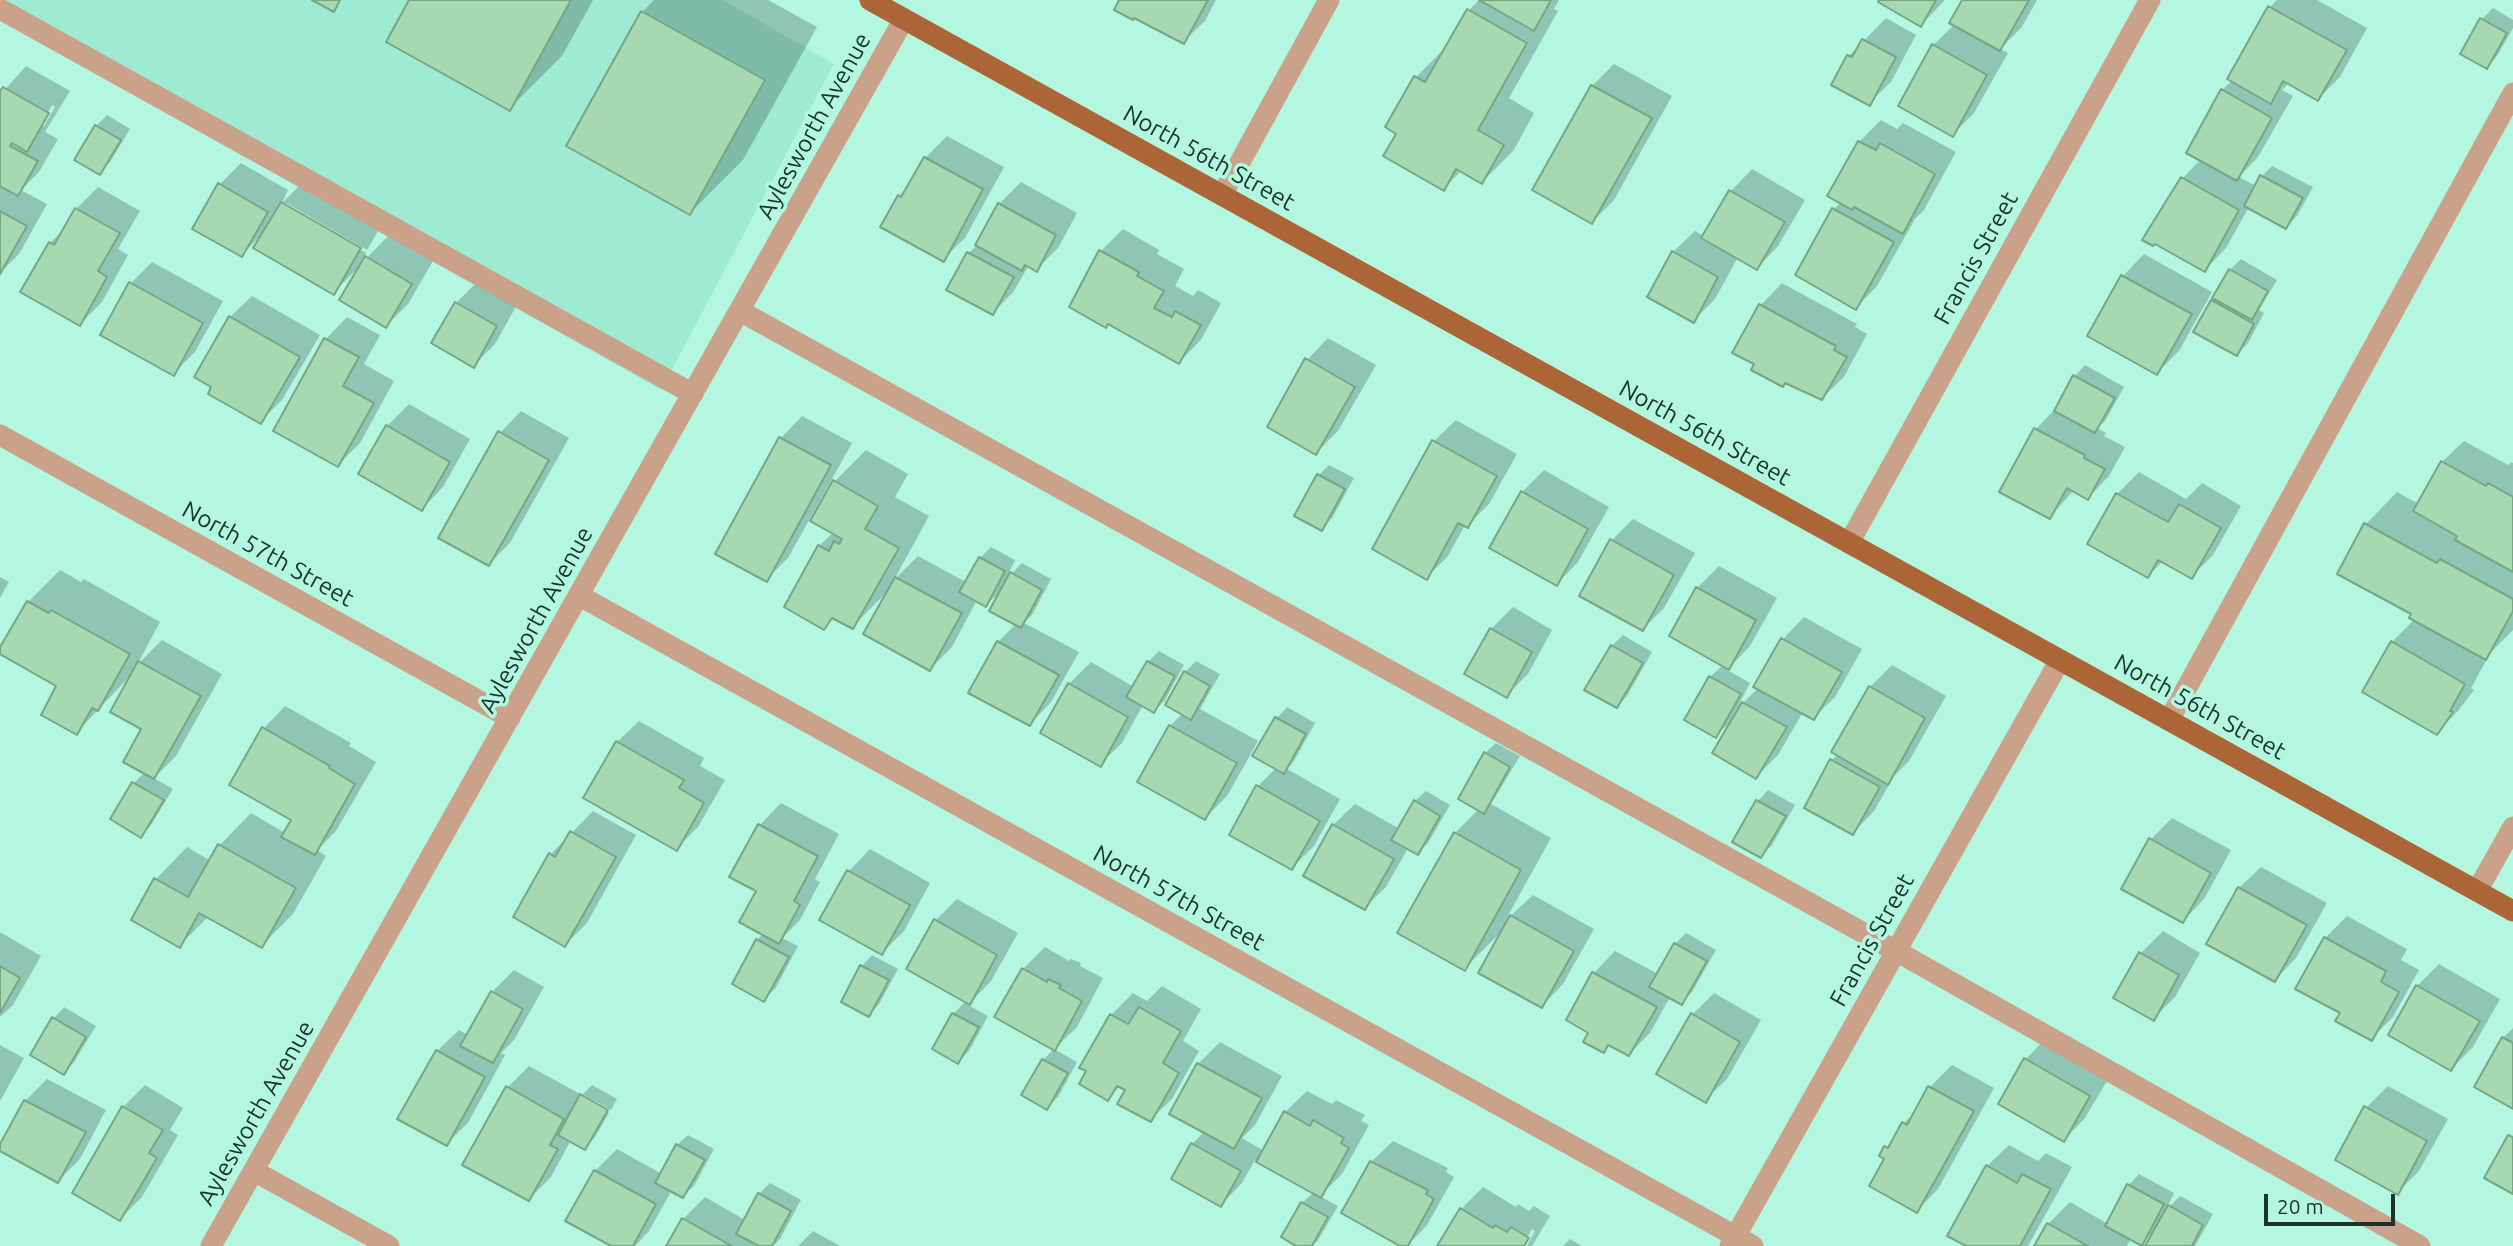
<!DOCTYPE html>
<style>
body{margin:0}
#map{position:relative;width:2513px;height:1246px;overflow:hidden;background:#b3f7e1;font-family:Ubuntu,sans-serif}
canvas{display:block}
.scale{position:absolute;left:2264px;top:1194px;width:131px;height:32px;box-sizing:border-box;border:4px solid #19342c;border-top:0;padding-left:9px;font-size:21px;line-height:24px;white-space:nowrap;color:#19342c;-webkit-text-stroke:5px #b3f7e1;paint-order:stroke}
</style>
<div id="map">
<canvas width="2513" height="1246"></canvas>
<div class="scale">20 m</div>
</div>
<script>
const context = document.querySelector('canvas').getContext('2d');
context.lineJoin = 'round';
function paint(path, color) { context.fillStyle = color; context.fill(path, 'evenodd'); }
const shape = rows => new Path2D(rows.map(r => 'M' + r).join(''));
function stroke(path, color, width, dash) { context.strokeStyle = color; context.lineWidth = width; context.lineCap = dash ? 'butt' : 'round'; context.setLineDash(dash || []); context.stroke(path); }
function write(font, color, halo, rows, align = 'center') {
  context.font = font + ' Ubuntu,sans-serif'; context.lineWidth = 7; context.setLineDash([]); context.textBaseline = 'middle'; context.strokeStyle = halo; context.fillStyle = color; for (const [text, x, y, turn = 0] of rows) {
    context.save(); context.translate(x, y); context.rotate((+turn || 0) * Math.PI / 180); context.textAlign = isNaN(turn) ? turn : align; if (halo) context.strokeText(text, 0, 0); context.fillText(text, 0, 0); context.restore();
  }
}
const built = shape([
 [0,0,723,0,834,64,661,390,0,18]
]);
const shadow = shape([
 [411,0,593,0,562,56,510,108],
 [654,0,768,0,817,27,743,160,690,213,642,12],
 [1121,0,1216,0,1205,21,1183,42],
 [1479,0,1559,0,1554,9,1558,11,1509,98,1534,113,1514,150,1482,182,1462,170,1444,188,1398,133,1388,127,1416,77,1448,45,1469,10],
 [1881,0,1945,0,1921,25],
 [1964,0,2037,0,2022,27,2000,49,2008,53,1974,113,1953,134,1933,45,1955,24],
 [2277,0,2317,0,2367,28,2340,77,2318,99,2289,83,2282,90,2293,96,2258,157,2239,177,2256,186,2262,176,2272,166,2313,187,2297,216,2286,227,2249,207,2226,248,2205,270,2183,178,2201,159,2222,90,2233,80,2270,7],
 [2493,8,2513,20,2513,28,2497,56,2487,67,2462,53,2482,19],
 [1886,18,1916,35,1891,82,1869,103,1849,56],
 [1614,64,1672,96,1614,200,1592,222,1592,86],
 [26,66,70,91,45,132,58,139,39,172,21,190,47,204,19,254,0,273,0,95],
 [52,105,55,107,44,126,40,126],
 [107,115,130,129,110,162,99,173,96,126],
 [1881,120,1897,129,1903,123,1956,152,1924,210,1915,219,1877,286,1856,308,1797,275,1834,209,1841,202,1859,142],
 [947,136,1004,167,965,238,943,259,899,196,910,185,925,158],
 [241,163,288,190,282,203,304,181,381,226,367,250,286,203,286,207,366,253,362,263,388,236,433,261,408,304,386,326,360,266,334,292,262,234,242,255,219,185],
 [1752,169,1805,200,1778,246,1757,268,1738,257,1715,299,1693,321,1673,252,1695,231,1704,236,1731,191],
 [1021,182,1077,213,1058,248,1037,269,1029,265,1014,291,993,313,969,253,978,244,999,204],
 [98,187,140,211,118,249,128,255,102,302,80,324,50,243,67,226,76,209],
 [1123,229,1159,250,1157,254,1184,269,1175,286,1193,296,1198,290,1221,303,1201,340,1179,362,1101,251],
 [2144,254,2212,292,2179,351,2157,373,2090,335,2123,276],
 [2241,259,2277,280,2259,310,2264,313,2248,343,2237,354,2213,301,2230,270],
 [152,262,223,301,195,352,173,374,131,283],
 [478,281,518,303,495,344,474,365,456,303],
 [1782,283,1857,324,1855,327,1867,334,1844,377,1822,398,1735,352,1761,305],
 [252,296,320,335,282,400,260,422,230,317],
 [347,317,380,335,364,364,394,381,360,443,338,465,275,430,326,339],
 [1328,338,1376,365,1338,431,1316,453,1307,360],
 [2085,365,2124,387,2105,421,2097,428,2106,433,2104,436,2125,447,2109,476,2088,498,2074,490,2050,517,2002,491,2036,429,2058,406,2075,376],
 [409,404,470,439,443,487,422,509,387,426],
 [521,411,569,438,510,543,489,564,500,433],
 [802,416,852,443,788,558,766,580,718,553,781,438],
 [1456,420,1517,454,1489,504,1467,526,1465,525,1448,556,1426,578,1434,441],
 [2464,441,2508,465,2511,462,2513,463,2513,630,2483,660,2486,661,2471,688,2474,690,2458,711,2436,733,2392,642,2415,619,2366,524,2397,492,2419,504,2442,462],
 [866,450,908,474,895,497,929,516,894,580,918,556,966,582,980,558,991,547,1015,560,1006,579,1022,563,1051,579,1032,615,1024,623,1079,652,1051,702,1030,724,998,642,1016,624,1002,590,986,605,977,600,952,647,930,669,887,592,852,627,834,617,824,628,819,546,834,532,835,481],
 [1329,465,1354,478,1332,518,1321,529,1319,475],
 [1544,470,1609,507,1578,562,1557,584,1522,492],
 [2139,472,2186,499,2202,483,2241,506,2213,555,2191,577,2163,561,2148,576,2089,543,2117,494],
 [1633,519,1695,553,1664,608,1643,629,1611,541],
 [1719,566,1777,598,1750,646,1727,670,1750,683,1730,722,1716,736,1710,677,1723,665,1697,588],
 [60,570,81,582,84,579,160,622,137,665,162,640,222,674,176,756,154,778,173,789,151,825,141,836,112,819,134,783,145,772,144,729,132,674,76,733,59,686,0,652,28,602],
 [0,577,9,582,0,598],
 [1513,607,1552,630,1528,674,1506,696,1491,629],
 [1804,617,1862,649,1835,697,1813,718,1803,712,1778,755,1756,777,1743,703,1758,688,1783,639],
 [1623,635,1652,652,1627,696,1617,706,1612,646],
 [1159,651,1184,665,1165,700,1154,711,1143,705,1122,743,1100,764,1069,684,1091,662,1134,687,1148,662],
 [1196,661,1220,674,1200,709,1258,741,1227,796,1205,818,1170,726,1183,713,1185,672],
 [1892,665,1946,696,1909,761,1894,776,1874,811,1853,833,1832,760,1838,754,1870,687],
 [285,706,351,743,349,746,376,762,336,831,317,850,326,856,293,914,261,946,208,917,179,946,156,879,187,847,211,861,220,845,251,813,285,833,293,819,264,728],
 [1287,707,1315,723,1294,761,1287,769,1340,799,1314,846,1292,868,1258,786,1276,768,1255,756,1277,718],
 [639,721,704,758,700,766,725,780,698,827,676,849,617,742],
 [1496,743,1520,756,1491,804,1551,838,1505,921,1533,895,1594,929,1563,984,1542,1006,1501,932,1464,969,1455,833,1479,809,1485,753],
 [1768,790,1795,805,1772,845,1761,856,1735,841,1758,801],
 [1426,791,1450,805,1428,843,1417,853,1408,848,1386,887,1364,908,1333,825,1355,804,1400,829,1415,801],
 [781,803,839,834,815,879,820,882,800,920,782,938,798,946,775,989,764,999,757,940,764,933,758,890,760,825],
 [593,811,636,835,587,923,565,945,551,854],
 [2172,818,2231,850,2204,899,2183,921,2151,839],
 [870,849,930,883,904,931,882,953,822,920,849,871],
 [2261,867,2327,903,2296,958,2275,980,2239,888],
 [957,899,1018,933,991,981,968,1005,988,1016,969,1051,958,1062,953,1014,966,1001,935,921],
 [2347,916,2407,949,2401,960,2419,970,2393,1017,2371,1039,2342,1012,2325,938],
 [2163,931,2200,953,2175,997,2153,1019,2141,953],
 [0,932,41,956,13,1005,0,1017],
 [1686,933,1716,950,1692,992,1681,1003,1670,997,1650,1033,1629,1054,1610,1044,1603,1051,1591,1032,1568,1020,1594,973,1615,951,1658,974,1675,944],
 [1045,947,1069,961,1071,959,1081,963,1080,966,1103,978,1077,1027,1054,1049,1077,1062,1058,1097,1047,1108,1043,1060,1055,1048,1023,969],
 [872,955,898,969,879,1004,869,1015,843,1001,862,966],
 [2439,964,2500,999,2473,1047,2451,1069,2417,986],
 [514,970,544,987,514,1040,501,1053,505,1055,468,1123,446,1144,437,1051,459,1030,468,1035,492,992],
 [1162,986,1201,1009,1183,1041,1199,1051,1172,1099,1150,1120,1127,1089,1121,1085,1108,1098,1088,1071,1111,1015,1133,993,1147,1001],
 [1714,993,1761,1020,1727,1079,1705,1100,1693,1014],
 [64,1007,96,1026,74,1062,63,1073,32,1055,54,1018],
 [2513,1028,2513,1107,2503,1038],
 [2047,1037,2111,1074,2085,1118,2064,1140,2026,1059],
 [1220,1042,1282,1076,1255,1125,1242,1138,1264,1151,1285,1112,1307,1091,1332,1104,1336,1100,1365,1115,1361,1121,1369,1125,1342,1174,1320,1196,1338,1206,1318,1240,1312,1246,1299,1246,1302,1203,1314,1192,1255,1160,1242,1183,1221,1205,1192,1144,1205,1131,1198,1064],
 [0,1045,24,1058,0,1101],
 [1952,1065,1994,1088,1938,1189,1917,1211,1887,1159,1881,1156,1904,1123,1917,1110,1930,1087],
 [529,1066,582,1095,592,1085,617,1099,611,1110,584,1095,584,1099,609,1113,595,1137,585,1148,571,1140,551,1177,529,1199,507,1088],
 [47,1079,106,1110,80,1159,58,1181,0,1149,25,1101],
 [145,1085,183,1108,170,1130,178,1135,142,1197,120,1219,123,1107],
 [2388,1086,2448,1119,2419,1171,2397,1193,2366,1108],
 [688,1135,714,1149,694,1186,683,1196,672,1190,649,1231,635,1246,615,1246,595,1171,617,1149,662,1174,677,1145],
 [1393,1141,1448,1168,1446,1172,1454,1177,1427,1225,1407,1246,1403,1246,1371,1162],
 [2009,1145,2038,1161,2046,1153,2072,1167,2028,1246,1969,1246,1987,1166],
 [2139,1174,2174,1193,2166,1210,2180,1196,2213,1214,2195,1246,2147,1246,2154,1231,2142,1243,2131,1238,2127,1246,2036,1246,2048,1224,2070,1202,2108,1224,2129,1185],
 [770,1183,801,1200,780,1239,773,1246,763,1246,757,1243,756,1246,668,1246,683,1219,705,1197,745,1220,759,1194],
 [1483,1187,1516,1207,1518,1204,1529,1211,1534,1206,1550,1216,1532,1246,1527,1246,1535,1231,1532,1229,1522,1246,1439,1246,1461,1209],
 [813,1231,840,1246,798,1246],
 [1570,1239,1582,1246,1563,1246]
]);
const building = shape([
 [312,0,340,0,334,12,312,0],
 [409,0,571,0,510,111,386,42,409,0],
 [1119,0,1208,0,1184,44,1134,18,1133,20,1114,10,1119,0],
 [1479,0,1551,0,1534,31,1479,0],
 [1879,0,1936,0,1921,27,1878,2,1879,0],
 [1962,0,2029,0,2000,51,1949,23,1962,0],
 [2268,6,2347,50,2318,101,2283,81,2271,104,2227,79,2268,6],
 [1467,9,1527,43,1478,130,1504,145,1482,184,1456,169,1444,191,1383,156,1396,134,1385,127,1414,76,1425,82,1467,9],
 [641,11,765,80,690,215,566,146,641,11],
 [2480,18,2507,33,2487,69,2460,54,2480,18],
 [1862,39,1896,57,1870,106,1831,85,1847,55,1852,57,1862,39],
 [1932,44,1987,75,1953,137,1898,106,1932,44],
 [1591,85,1652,118,1592,224,1532,190,1591,85],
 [3,87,49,113,27,152,12,143,10,146,38,161,18,196,0,186,0,91,3,87],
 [2221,89,2272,118,2237,181,2186,153,2221,89],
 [95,125,121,140,100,175,74,160,95,125],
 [1858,141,1876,150,1880,143,1935,174,1903,234,1854,207,1852,210,1827,196,1858,141],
 [924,157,983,189,944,262,880,227,898,195,901,197,924,157],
 [2260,175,2303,198,2286,229,2244,206,2260,175],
 [2181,177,2239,210,2205,272,2155,244,2153,246,2142,240,2181,177],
 [218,183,268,212,242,257,192,229,218,183],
 [1729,190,1785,222,1757,270,1701,238,1729,190],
 [281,202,361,248,334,295,253,248,281,202],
 [998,203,1056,235,1037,272,1025,265,1022,271,975,245,998,203],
 [75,208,120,233,98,271,107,277,80,326,20,292,49,242,54,245,75,208],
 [1832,208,1894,242,1856,310,1795,275,1832,208],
 [0,211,27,226,0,274,0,211],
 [1099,250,1139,272,1137,276,1164,291,1154,308,1172,317,1175,311,1201,325,1179,364,1108,324,1106,328,1069,307,1099,250],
 [1672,251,1718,277,1694,323,1647,297,1672,251],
 [967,252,1014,277,993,315,946,290,967,252],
 [365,256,412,284,386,328,339,300,365,256],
 [2229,269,2268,291,2252,320,2212,298,2229,269],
 [2121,275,2192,314,2157,375,2087,336,2121,275],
 [129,282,203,323,174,376,100,335,129,282],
 [2211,300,2254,324,2237,356,2193,332,2211,300],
 [455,302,497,326,474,368,431,343,455,302],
 [1759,304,1836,346,1834,350,1847,357,1822,400,1785,383,1783,387,1751,370,1754,364,1732,353,1759,304],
 [229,316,300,357,261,424,208,394,211,387,194,377,229,316],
 [324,338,359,357,343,386,374,403,338,467,273,431,324,338],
 [1305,358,1355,387,1316,455,1267,427,1305,358],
 [2073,375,2115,398,2095,433,2054,411,2073,375],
 [386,425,450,462,422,511,358,474,386,425],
 [2034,428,2085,455,2084,458,2105,469,2088,500,2067,488,2050,519,1999,492,2034,428],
 [498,431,549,460,489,566,438,538,498,431],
 [779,437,831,465,767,582,715,554,779,437],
 [1432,440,1497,476,1468,528,1458,523,1427,580,1372,549,1432,440],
 [2441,461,2486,486,2488,483,2513,497,2513,572,2455,540,2457,536,2413,511,2441,461],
 [1317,474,1345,489,1322,531,1294,516,1317,474],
 [833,480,878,506,865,529,899,548,853,629,832,618,824,630,784,607,818,545,829,551,834,541,839,544,842,539,810,521,833,480],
 [1521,491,1588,529,1557,586,1489,548,1521,491],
 [2116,493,2168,522,2179,504,2221,528,2192,579,2158,560,2148,578,2087,544,2116,493],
 [2364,523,2437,563,2440,559,2513,599,2513,611,2486,660,2409,618,2411,614,2337,574,2364,523],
 [1610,539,1674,575,1643,631,1579,596,1610,539],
 [979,557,1005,571,986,607,959,592,979,557],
 [1010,572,1042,590,1021,628,989,611,1010,572],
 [895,577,962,613,930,671,863,634,895,577],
 [1696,587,1756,620,1729,670,1669,636,1696,587],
 [27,601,49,613,51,610,130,654,98,711,92,708,77,735,41,715,56,686,0,654,0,647,27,601],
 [1490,628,1532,652,1507,698,1464,674,1490,628],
 [1781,638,1842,672,1814,720,1753,687,1781,638],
 [997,641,1059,675,1030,726,968,693,997,641],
 [2391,641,2465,684,2450,711,2453,712,2437,735,2362,692,2391,641],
 [1611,645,1643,663,1617,708,1584,690,1611,645],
 [138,661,201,696,154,779,123,762,141,729,110,712,138,661],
 [1147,661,1175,676,1154,713,1126,697,1147,661],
 [1184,671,1210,686,1191,720,1165,705,1184,671],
 [1709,676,1741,694,1716,738,1684,720,1709,676],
 [1068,683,1128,717,1101,767,1040,733,1068,683],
 [1869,686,1925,718,1888,785,1831,752,1869,686],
 [1742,702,1787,727,1756,779,1712,753,1742,702],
 [1275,717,1306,734,1284,774,1252,756,1275,717],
 [1169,725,1237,763,1205,820,1137,782,1169,725],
 [262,727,330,766,329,768,355,784,315,855,281,837,291,820,229,785,262,727],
 [616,741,684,780,679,788,704,803,677,851,583,798,616,741],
 [1484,752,1510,767,1484,814,1458,799,1484,752],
 [1830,759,1880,787,1853,835,1804,808,1830,759],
 [132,782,164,800,141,838,110,819,132,782],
 [1256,785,1320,821,1292,870,1229,835,1256,785],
 [1414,800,1440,816,1418,855,1391,840,1414,800],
 [1756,800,1786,816,1761,858,1732,842,1756,800],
 [758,824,818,856,794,901,800,905,779,944,739,922,756,891,729,877,758,824],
 [1332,824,1394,859,1365,910,1303,876,1332,824],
 [570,831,616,857,565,947,513,917,549,853,555,857,570,831],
 [1454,832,1521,870,1465,971,1397,933,1454,832],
 [2149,838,2211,873,2183,923,2121,889,2149,838],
 [218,844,296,888,262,948,199,913,180,948,131,920,154,878,188,897,218,844],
 [847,870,910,905,882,955,819,920,847,870],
 [2238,887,2307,925,2275,982,2206,944,2238,887],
 [1510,915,1574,951,1542,1008,1478,973,1510,915],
 [934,919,997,955,970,1005,906,969,934,919],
 [2324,937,2386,971,2381,982,2399,992,2372,1041,2335,1021,2340,1013,2295,989,2324,937],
 [756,939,789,957,764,1002,732,984,756,939],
 [1674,943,1707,961,1682,1005,1649,987,1674,943],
 [2139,952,2179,975,2154,1021,2113,998,2139,952],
 [860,965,889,980,869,1017,841,1002,860,965],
 [0,966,20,978,0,1013,0,966],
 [1022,968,1047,982,1048,979,1061,985,1059,988,1082,1001,1055,1051,994,1017,1022,968],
 [1592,972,1657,1007,1629,1056,1608,1045,1604,1053,1583,1042,1588,1033,1566,1020,1592,972],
 [2416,985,2480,1021,2451,1071,2388,1035,2416,985],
 [491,991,523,1009,493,1063,460,1046,491,991],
 [1139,1007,1181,1031,1163,1063,1179,1073,1151,1122,1117,1104,1125,1090,1117,1086,1108,1101,1079,1084,1086,1071,1079,1068,1110,1014,1128,1024,1139,1007],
 [952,1013,979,1027,958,1064,932,1049,952,1013],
 [1691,1013,1740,1042,1706,1103,1656,1074,1691,1013],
 [52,1017,86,1037,64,1075,30,1055,52,1017],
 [2502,1037,2513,1043,2513,1109,2474,1087,2502,1037],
 [436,1050,485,1077,447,1146,397,1119,436,1050],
 [2024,1058,2090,1096,2064,1142,1998,1104,2024,1058],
 [1042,1059,1068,1073,1047,1110,1021,1095,1042,1059],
 [1197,1063,1262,1098,1234,1149,1169,1114,1197,1063],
 [506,1086,564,1119,550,1145,558,1149,529,1201,462,1165,506,1086],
 [1928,1086,1974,1111,1917,1213,1869,1186,1884,1159,1879,1156,1884,1146,1888,1148,1902,1122,1907,1125,1928,1086],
 [580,1094,608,1110,585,1150,558,1135,580,1094],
 [24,1100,86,1132,58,1183,0,1151,0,1144,24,1100],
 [122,1106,163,1130,149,1153,157,1158,120,1221,72,1193,122,1106],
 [2364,1106,2427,1141,2398,1195,2335,1160,2364,1106],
 [1284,1111,1310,1126,1313,1120,1344,1138,1341,1143,1349,1148,1321,1198,1256,1162,1284,1111],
 [2508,1135,2513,1137,2513,1194,2484,1178,2508,1135],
 [1191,1143,1241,1171,1221,1207,1171,1179,1191,1143],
 [676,1144,705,1160,683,1198,655,1183,676,1144],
 [1370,1161,1428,1190,1426,1194,1434,1199,1408,1246,1400,1246,1341,1213,1370,1161],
 [1986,1165,2017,1183,2022,1174,2051,1189,2020,1246,1966,1246,1947,1236,1986,1165],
 [594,1170,656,1204,633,1246,611,1246,565,1221,594,1170],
 [2127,1184,2164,1204,2142,1246,2105,1226,2127,1184],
 [758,1193,791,1211,772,1246,759,1246,736,1234,758,1193],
 [1301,1202,1328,1217,1312,1246,1296,1246,1281,1237,1301,1202],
 [2168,1205,2203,1225,2192,1246,2145,1246,2168,1205],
 [1460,1208,1493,1228,1495,1225,1507,1232,1511,1227,1529,1238,1524,1246,1437,1246,1460,1208],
 [682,1218,732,1246,666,1246,682,1218],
 [2047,1223,2088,1246,2034,1246,2047,1223]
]);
const minor = shape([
 [0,9,693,394],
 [1222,195,1329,0],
 [740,311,1896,951,2420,1246],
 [0,435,510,718],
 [1849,543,2150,0],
 [580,596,1753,1246],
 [2169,720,2513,93],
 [2477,891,2513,827],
 [254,1171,389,1246],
 [211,1246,904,19],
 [1730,1246,2060,660]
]);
const major = shape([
 [870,0,2513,911]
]);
const streetNames = [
 ["Aylesworth Avenue",814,126,-61],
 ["North 56th Street",1209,158,29],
 ["Francis Street",1976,258,-61],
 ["North 56th Street",1705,433,29],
 ["North 57th Street",268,554,29],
 ["Aylesworth Avenue",536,620,-61],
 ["North 56th Street",2200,707,29],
 ["North 57th Street",1179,898,29],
 ["Francis Street",1872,940,-61],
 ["Aylesworth Avenue",256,1113,-60]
];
paint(built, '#9eead3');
paint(shadow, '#0003');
paint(building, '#a6d8b2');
stroke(building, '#76a682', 2);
stroke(minor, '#caa189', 21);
stroke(major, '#ac6536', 21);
write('24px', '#19342c', '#b3f7e1', streetNames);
</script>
